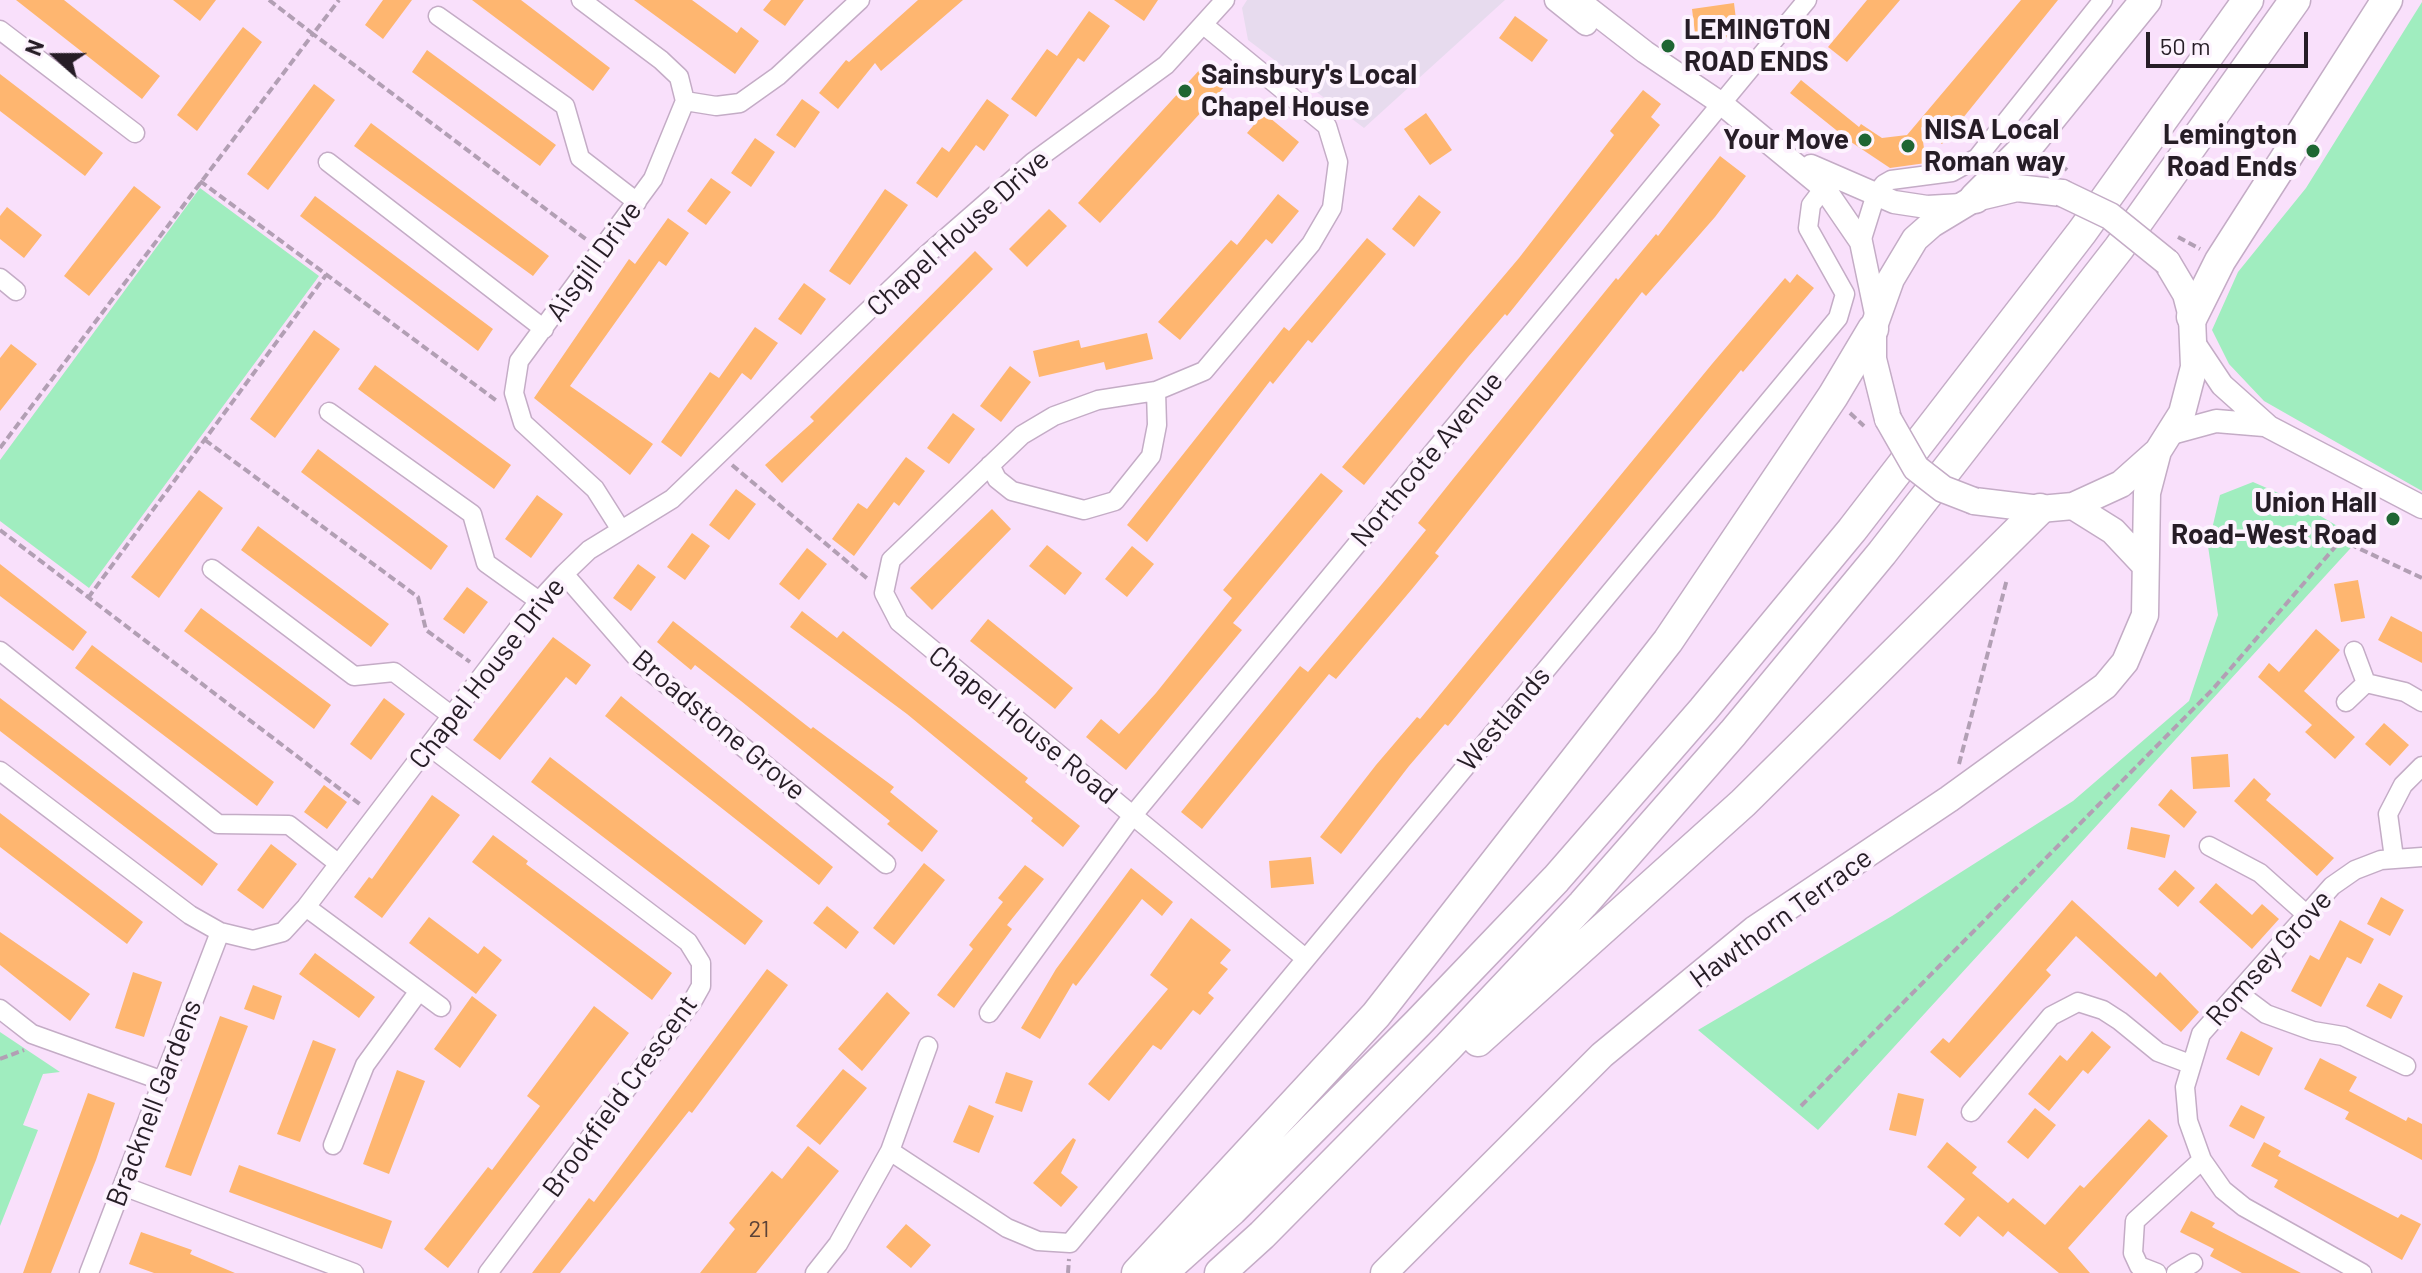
<!DOCTYPE html>
<style>
body{margin:0}
#map{position:relative;width:2422px;height:1273px;overflow:hidden;background:#f9e0fb;font-family:Barlow,sans-serif}
canvas{display:block}
.north{position:absolute;left:16px;top:16px;width:80px;height:80px;-webkit-text-stroke:6px #fdf3fe;paint-order:stroke;rotate:291deg;font-size:22px;font-weight:700;line-height:32px;text-align:center;color:#261d26}
.north::after{content:'';display:block;margin:auto;width:28px;height:36px;background:#261d26;clip-path:polygon(50% 0,100% 100%,50% 72%,0 100%)}
.scale{position:absolute;left:2146px;top:32px;width:162px;height:36px;box-sizing:border-box;border:4px solid #261d26;border-top:0;padding-left:10px;font-size:24px;line-height:28px;white-space:nowrap;color:#261d26;-webkit-text-stroke:6px #fdf3fe;paint-order:stroke}
</style>
<div id="map">
<canvas width="2422" height="1273"></canvas>
<div class="north">N</div>
<div class="scale">50 m</div>
</div>
<script>
const context = document.querySelector('canvas').getContext('2d');
context.lineJoin = 'round';
function paint(path, color) { context.fillStyle = color; context.fill(path, 'evenodd'); }
const shape = rows => new Path2D(rows.map(r => 'M' + r).join(''));
function stroke(path, color, width, dash) { context.strokeStyle = color; context.lineWidth = width; context.lineCap = dash ? 'butt' : 'round'; context.setLineDash(dash || []); context.stroke(path); }
function write(font, color, halo, rows, align = 'center') {
  context.font = font + ' Barlow,sans-serif'; context.lineWidth = 8; context.setLineDash([]); context.textBaseline = 'middle'; context.strokeStyle = halo; context.fillStyle = color; for (const [text, x, y, turn = 0] of rows) {
    context.save(); context.translate(x, y); context.rotate((+turn || 0) * Math.PI / 180); context.textAlign = isNaN(turn) ? turn : align; if (halo) context.strokeText(text, 0, 0); context.fillText(text, 0, 0); context.restore();
  }
}
const commercial = shape([
 [1247,0,1505,0,1364,128,1248,40,1242,8]
]);
const green = shape([
 [2422,2,2422,491,2264,401,2229,364,2212,330,2238,272,2306,188],
 [200,188,319,276,89,588,0,521,0,460],
 [2253,482,2292,499,2359,539,1818,1130,1698,1030,1892,916,2073,801,2189,701,2218,615,2208,546,2220,495],
 [0,1032,60,1072,43,1074,23,1125,38,1130,0,1226]
]);
const building = shape([
 [16,0,64,0,160,76,142,99],
 [173,0,216,0,200,21],
 [383,0,412,0,383,39,365,25],
 [472,0,521,0,610,68,593,91],
 [634,0,692,0,737,33,741,27,759,41,735,74],
 [771,0,804,0,785,26,763,10],
 [918,0,963,0,881,71,875,63,838,109,819,93,846,60,849,62],
 [1114,0,1158,0,1144,21],
 [1867,0,1900,0,1847,62,1828,47],
 [2021,0,2058,0,1942,144,1921,127,1926,163,1890,168,1851,142,1790,93,1801,80,1859,127,1861,124,1882,138,1907,135],
 [1734,3,1738,36,1696,41,1692,9],
 [1089,11,1110,26,1084,62,1078,58,1036,117,1011,99,1047,49,1057,56],
 [1515,16,1548,40,1532,62,1499,38],
 [243,27,262,42,197,131,177,115],
 [427,50,556,145,540,166,412,72],
 [1203,66,1225,86,1100,223,1078,203],
 [0,74,103,153,85,176,0,111],
 [314,84,335,100,268,190,247,174],
 [1643,90,1661,104,1651,117,1660,125,1507,316,1505,314,1468,357,1364,485,1342,467,1519,258,1614,135,1610,131],
 [802,99,820,112,795,148,776,135],
 [987,99,1009,115,984,151,976,145,937,198,916,183,942,147,949,152],
 [1264,113,1299,142,1283,162,1247,133],
 [1426,113,1452,150,1430,165,1404,129],
 [371,123,549,256,533,276,354,146],
 [755,138,775,152,751,187,731,173],
 [1720,156,1746,176,1715,217,1646,296,1642,292,1435,553,1439,556,1412,589,1336,679,1329,674,1202,829,1181,812,1300,666,1308,672,1382,584,1426,530,1418,523,1453,479,1616,278,1618,280,1656,234,1658,236],
 [711,178,731,192,706,225,687,211],
 [134,186,161,207,89,296,64,276],
 [885,189,908,205,850,285,829,271],
 [1278,194,1299,211,1272,244,1266,239,1180,340,1158,322,1231,240,1237,245],
 [1419,195,1441,212,1414,247,1392,229],
 [315,196,493,329,478,351,300,216],
 [7,207,42,235,24,258,0,239,0,216],
 [1049,209,1067,226,1027,267,1009,249],
 [668,218,689,233,666,266,659,261,570,386,653,444,630,475,534,398,629,259,635,264],
 [1367,238,1386,254,1312,343,1308,340,1273,384,1270,381,1147,542,1127,525,1284,327,1289,331],
 [975,251,993,269,782,483,765,465,814,421,810,417],
 [1797,274,1814,288,1743,372,1741,370,1448,726,1445,724,1409,766,1341,854,1320,837,1376,765,1417,717,1420,719,1712,364,1785,278,1790,283],
 [804,283,826,299,801,335,778,319],
 [755,327,778,343,751,380,742,373,681,457,661,442,710,372,719,378],
 [314,330,340,349,275,438,250,419],
 [1147,333,1153,359,1106,370,1104,362,1039,377,1033,351,1079,340,1081,348],
 [11,344,37,364,0,411,0,358],
 [375,365,511,465,494,489,358,389],
 [1010,366,1031,382,1001,422,980,406],
 [953,413,975,429,949,464,927,448],
 [318,449,448,546,431,570,301,472],
 [906,457,925,471,899,506,894,502,854,556,832,539,858,503,867,509],
 [1321,473,1343,491,1233,623,1242,630,1126,770,1086,737,1101,719,1119,734,1156,693,1232,598,1223,590],
 [736,489,756,504,729,540,709,525],
 [199,490,223,508,159,598,131,577],
 [537,495,563,514,531,558,505,539],
 [992,509,1011,529,932,610,910,588],
 [258,526,389,624,371,647,241,550],
 [692,533,710,546,685,580,667,567],
 [1047,545,1082,573,1065,595,1029,566],
 [1132,546,1154,564,1127,597,1105,579],
 [807,548,827,564,799,600,779,584],
 [0,564,87,632,73,651,0,596],
 [638,564,656,577,631,611,613,598],
 [2358,580,2365,618,2341,622,2334,584],
 [467,587,488,602,464,634,443,619],
 [201,608,331,705,314,729,184,631],
 [802,611,837,638,843,631,1028,778,1025,782,1080,826,1063,847,1031,821,1033,818,907,714,790,627],
 [2391,616,2422,632,2422,663,2378,640],
 [988,619,1073,688,1055,709,970,641],
 [673,621,811,729,813,727,894,787,890,792,938,831,922,852,887,824,890,821,741,701,695,665,691,670,657,642],
 [2316,629,2340,650,2304,691,2355,737,2335,759,2305,732,2312,725,2258,677,2269,663,2279,672],
 [553,637,591,665,576,685,566,677,500,760,473,740],
 [92,645,274,782,257,806,75,668],
 [621,696,833,867,819,885,605,716],
 [0,698,218,864,202,886,0,731],
 [384,698,405,714,371,760,350,744],
 [2384,723,2409,745,2390,766,2365,744],
 [2228,754,2230,787,2193,789,2191,757],
 [550,757,763,921,745,945,531,782],
 [2254,778,2271,794,2266,800,2334,858,2317,876,2234,801],
 [324,785,347,802,327,829,304,812],
 [2171,789,2197,812,2184,828,2158,805],
 [432,795,460,815,382,918,354,897,369,877,372,879],
 [0,813,143,922,127,944,0,847],
 [2131,827,2170,835,2165,858,2127,849],
 [493,835,528,861,526,864,672,973,652,1000,472,862],
 [271,844,297,864,263,909,237,890],
 [1311,857,1314,884,1271,888,1269,861],
 [924,863,945,880,894,945,873,928],
 [1025,865,1044,879,1007,925,1012,929,954,1008,937,995,973,949,969,945,1003,902,998,898],
 [1131,868,1173,902,1162,916,1142,899,1076,986,1073,983,1040,1039,1021,1028,1056,969],
 [2175,870,2195,888,2178,907,2158,889],
 [2216,883,2252,915,2262,904,2279,919,2252,949,2199,902],
 [2381,897,2404,910,2390,936,2367,924],
 [2072,900,2156,977,2160,972,2199,1012,2181,1032,2076,936,2046,970,2051,975,1960,1078,1930,1052,1943,1038,1949,1043],
 [827,906,859,932,846,949,813,923],
 [429,917,478,954,484,946,502,960,476,994,409,943],
 [1191,918,1231,950,1220,963,1228,969,1208,993,1214,998,1200,1015,1193,1010,1161,1050,1153,1045,1109,1101,1088,1084,1168,989,1150,975],
 [2340,920,2374,939,2361,964,2347,957,2321,1007,2291,991,2310,955,2319,960],
 [0,932,90,994,70,1021,0,965],
 [315,953,375,997,359,1018,299,974],
 [767,969,788,985,692,1113,689,1111,560,1273,532,1273,589,1198,594,1202],
 [133,972,162,982,144,1037,115,1028],
 [2379,983,2403,996,2391,1019,2366,1006],
 [253,985,282,996,274,1020,244,1009],
 [887,992,910,1013,862,1071,838,1049],
 [472,996,497,1015,460,1068,434,1049],
 [594,1006,629,1033,448,1268,424,1249,488,1167,492,1170,540,1106,527,1096],
 [220,1016,248,1026,191,1176,165,1167],
 [2092,1031,2111,1047,2088,1074,2083,1070,2049,1111,2028,1094,2060,1055,2067,1061],
 [2241,1031,2273,1048,2259,1076,2226,1059],
 [313,1040,336,1049,300,1142,277,1134],
 [2320,1058,2357,1077,2349,1091,2406,1121,2408,1117,2422,1124,2422,1160,2345,1119,2349,1112,2304,1089],
 [843,1069,867,1088,820,1145,796,1126],
 [397,1070,425,1081,389,1174,363,1164],
 [1006,1072,1033,1081,1022,1112,995,1103],
 [88,1093,115,1103,96,1160,51,1273,23,1273],
 [1898,1093,1924,1099,1916,1136,1889,1130],
 [969,1105,994,1116,979,1153,953,1142],
 [2241,1105,2265,1117,2254,1139,2229,1126],
 [2035,1108,2056,1125,2028,1159,2007,1142],
 [2149,1119,2168,1136,2068,1248,2090,1273,2059,1273,2008,1231,2003,1237,1978,1216,1960,1237,1944,1224,1965,1199,1927,1167,1947,1142,1977,1167,1972,1173,2008,1203,2013,1198,2045,1225,2080,1185,2084,1188],
 [1073,1138,1076,1140,1061,1173,1078,1187,1061,1207,1033,1183],
 [2264,1142,2281,1151,2278,1156,2398,1218,2401,1214,2421,1224,2402,1260,2274,1187,2278,1180,2251,1166],
 [808,1146,839,1171,756,1273,700,1273,735,1229,729,1223,772,1171,782,1179],
 [239,1165,392,1221,382,1249,229,1192],
 [2191,1211,2215,1223,2212,1227,2301,1273,2242,1273,2210,1256,2214,1249,2180,1232],
 [906,1224,931,1245,911,1268,886,1247],
 [141,1232,192,1250,190,1254,235,1273,154,1273,129,1264]
]);
const path = shape([
 [269,0,313,34,339,0],
 [2052,158,2067,170],
 [200,181,497,401],
 [2178,237,2200,249],
 [1850,413,1864,426],
 [205,440,418,597,426,630,470,662],
 [0,448,313,34,587,240],
 [732,465,869,580],
 [0,530,361,805],
 [88,598,326,275],
 [1959,764,2007,579],
 [0,1059,24,1050],
 [1801,1106,2213,689,2341,540,2422,578],
 [1068,1273,1069,1259]
]);
const minor = shape([
 [581,0,661,60,679,77,685,101,653,179,519,361,514,393,523,423,595,489,621,530],
 [438,16,565,106,580,158,637,202],
 [1205,26,1327,126,1338,162,1332,208,1311,244,1204,371,1156,391,1098,400,1054,416,1022,435,891,560,884,593,899,622,1305,958],
 [0,30,135,133],
 [685,101,716,106,740,103,778,76,860,0],
 [328,162,544,329],
 [1861,242,1876,194,1884,184,1891,180,1952,172,1977,158,2103,0],
 [0,278,16,291],
 [329,412,472,514,486,563,539,601],
 [990,465,997,479,1012,491,1084,510,1115,501,1151,456,1157,425,1156,391],
 [212,569,354,676,394,672,452,716],
 [564,574,644,666,886,864],
 [0,651,218,824,289,825,339,864],
 [2366,683,2405,692,2422,702],
 [2346,702,2366,683,2354,651],
 [429,746,688,942,701,963,701,986,692,1002,488,1273],
 [0,771,190,915,220,932,253,940,283,932,306,907,539,601,564,574,589,550,672,499,924,257,1033,162,1166,65,1225,0],
 [2209,846,2260,873,2307,915],
 [2394,858,2388,814,2403,785,2422,766],
 [306,907,441,1007],
 [2238,993,2266,1014,2313,1031,2343,1036,2406,1066],
 [0,1009,32,1034,163,1081],
 [989,1013,1133,815,1807,0],
 [1971,1112,2051,1016,2078,1002,2103,1010,2120,1021,2158,1052,2190,1064],
 [333,1145,365,1065,419,991],
 [890,1151,1007,1228,1038,1241,1070,1243,1838,318,1845,294,1808,228,1811,205,1830,180],
 [123,1186,354,1273],
 [89,1273,220,932],
 [815,1273,838,1244,890,1151,928,1046],
 [2157,1273,2139,1266,2133,1253,2135,1221,2202,1160],
 [2176,1273,2193,1263],
 [2362,1273,2244,1207,2223,1190,2202,1160,2188,1121,2185,1087,2201,1034,2332,886,2355,870,2381,860,2422,857]
]);
const tertiary = shape([
 [1556,0,1586,24],
 [1578,0,1645,52,1722,104,1824,188,1861,242,1876,314],
 [1811,166,1894,202,1927,207,1962,205],
 [2194,343,2222,385,2269,427,2422,507],
 [2172,433,2216,421,2264,425]
]);
const secondary = shape([
 [1888,419,1873,359,1873,329,1891,279,1915,239,1932,224,1975,198,2017,188,2062,193],
 [1974,501,2040,509,2073,506,2121,484,2158,451,2182,413,2194,367,2192,317,2186,294,2167,262],
 [2073,506,2113,531,2144,564],
 [1384,1273,1602,1055,1755,929,1949,799,2105,686,2125,662,2145,615,2147,493,2158,451]
]);
const trunk = shape([
 [1975,198,2031,142,2146,0],
 [2192,317,2220,261,2387,0],
 [1478,1041,1743,803,2040,509],
 [1137,1273,1376,1015,1668,641,1833,396,1873,329],
 [1162,1273,1232,1210,1418,1023,1556,879,1703,710,1852,530,2082,232,2248,0],
 [1220,1273,1262,1235,1448,1047,1583,904,1733,733,1882,553,2119,248,2295,0]
]);
const secondaryBridge = shape([
 [2062,193,2110,216,2167,262],
 [1888,419,1916,468,1943,489,1974,501]
]);
const markers = [
 [1668,46,8,"#1f6633"],
 [1185,91,8,"#1f6633"],
 [1865,140,8,"#1f6633"],
 [1908,146,8,"#1f6633"],
 [2313,151,8,"#1f6633"],
 [2393,519,8,"#1f6633"]
];
const numberNames = [
 ["21",759,1229]
];
const poiNames = [
 ["LEMINGTON",1684,30],
 ["ROAD ENDS",1684,62],
 ["Sainsbury's Local",1201,75],
 ["Chapel House",1201,107],
 ["NISA Local",1924,130],
 ["Roman way",1924,162],
 ["Lemington",2297,135,"right"],
 ["Road Ends",2297,167,"right"],
 ["Your Move",1849,140,"right"],
 ["Union Hall",2377,503,"right"],
 ["Road-West Road",2377,535,"right"]
];
const streetNames = [
 ["Chapel House Drive",958,233,-42],
 ["Aisgill Drive",594,261,-54],
 ["Northcote Avenue",1427,459,-50],
 ["Chapel House Drive",487,673,-52],
 ["Westlands",1504,719,-50],
 ["Broadstone Grove",719,725,40],
 ["Chapel House Road",1023,725,39],
 ["Hawthorn Terrace",1781,918,-36],
 ["Romsey Grove",2269,958,-48],
 ["Brookfield Crescent",620,1096,-54],
 ["Bracknell Gardens",154,1103,-69]
];
paint(commercial, '#e7dbee');
paint(green, '#a0edbf');
paint(building, '#feb670');
stroke(minor, '#c4acc6', 21);
stroke(tertiary, '#c4acc6', 25);
stroke(secondary, '#c4acc6', 29);
stroke(trunk, '#c4acc6', 33);
stroke(path, '#b29fb4', 4, [8, 4]);
stroke(minor, '#fff', 18);
stroke(tertiary, '#fff', 22);
stroke(secondary, '#fff', 26);
stroke(trunk, '#fff', 30);
stroke(secondaryBridge, '#c4acc6', 29, []);
stroke(secondaryBridge, '#fff', 26);
for (const [x, y, r, color] of markers) { const dot = new Path2D(); dot.arc(x, y, r, 0, 2 * Math.PI); context.fillStyle = color; context.fill(dot); stroke(dot, '#fdf3fe', 3); }
write('24px', '#5c4338', null, numberNames);
write('bold 28px', '#261d26', '#fdf3fe', poiNames, 'left');
write('28px', '#261d26', '#fdf3fe', streetNames);
</script>
